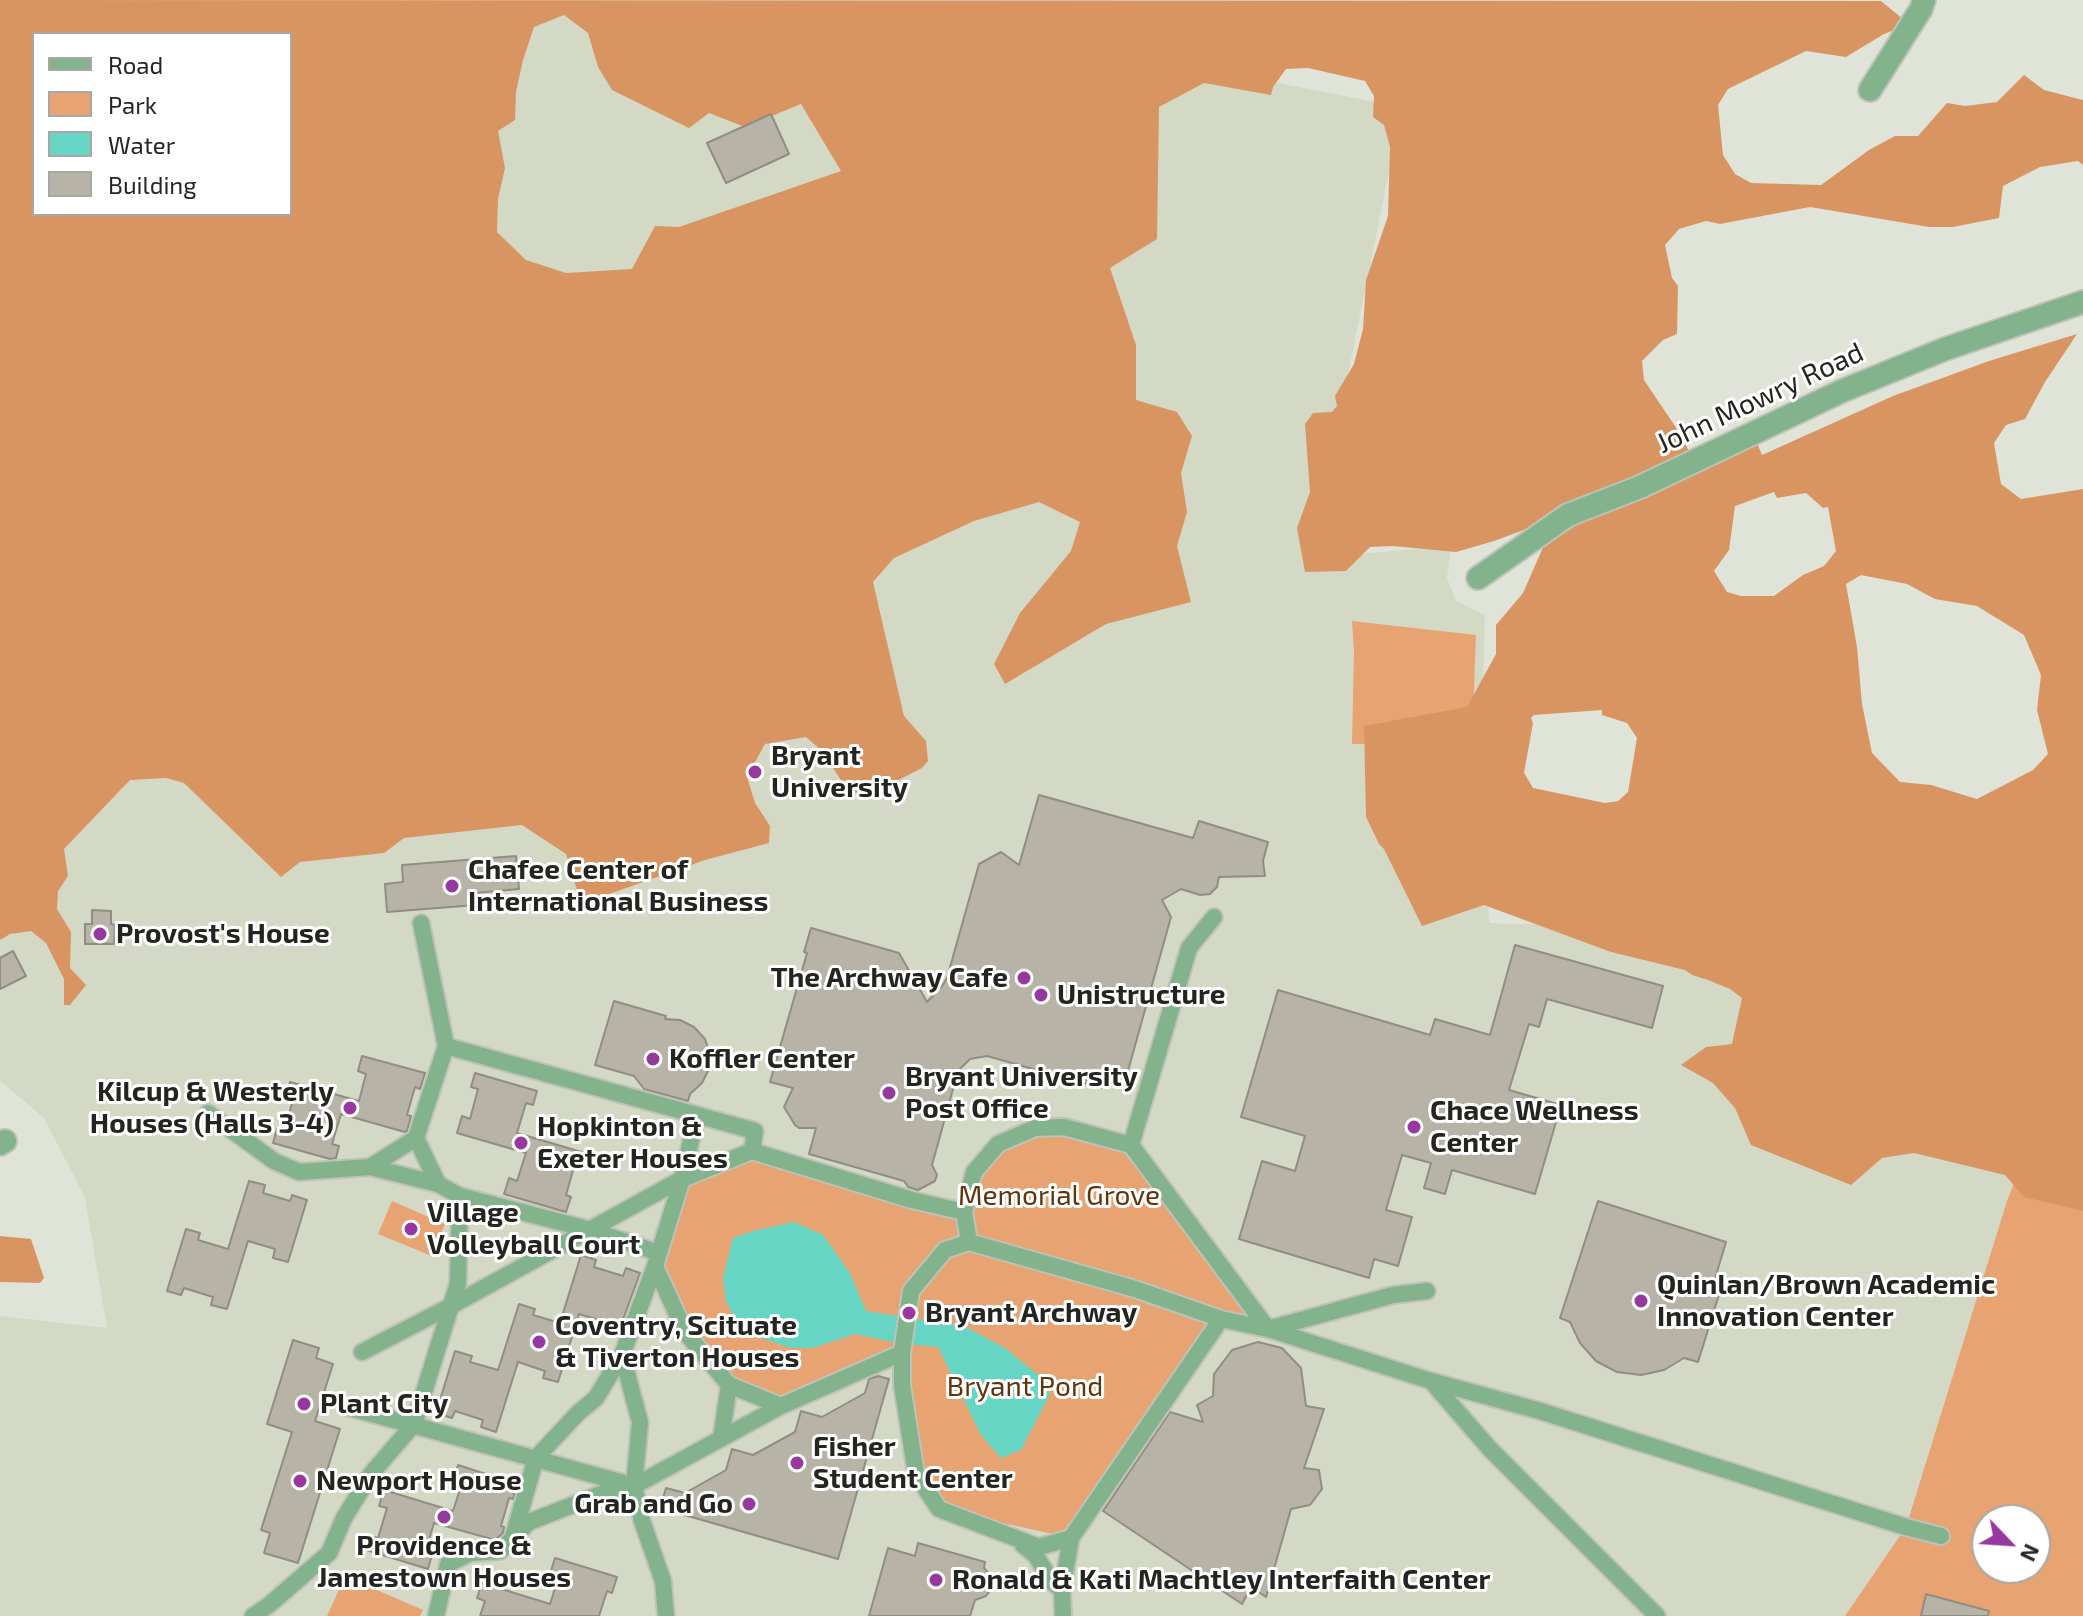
<!DOCTYPE html>
<style>
body{margin:0}
#map{position:relative;width:2083px;height:1616px;overflow:hidden;background:#e0e4d8;font-family:"Exo 2",sans-serif}
canvas{display:block}
.legend{position:absolute;left:32px;top:32px;width:260px;height:184px;box-sizing:border-box;background:#fff;border:2px solid #a7a8a6;margin:0;padding:10px 14px;list-style:none;font-size:24px;color:#242521}
.legend li{display:flex;align-items:center;gap:16px;height:40px}
.legend b{width:40px;border:2px solid #a7a8a6}
.north{position:absolute;left:1971px;top:1504px;width:80px;height:80px;box-sizing:border-box;background:#fff;border:2px solid #a7a8a6;border-radius:50%;rotate:115deg;font-size:22px;font-weight:700;line-height:32px;text-align:center;color:#242521}
.north::after{content:'';display:block;margin:auto;width:28px;height:36px;background:#9738a0;clip-path:polygon(50% 0,100% 100%,50% 72%,0 100%)}
</style>
<div id="map">
<canvas width="2083" height="1616"></canvas>
<ul class="legend">
<li><b style="height:10px;background:#83b38d"></b>Road</li>
<li><b style="height:22px;background:#e7a472"></b>Park</li>
<li><b style="height:22px;background:#67d5c3"></b>Water</li>
<li><b style="height:22px;background:#b7b3a7"></b>Building</li>
</ul>
<div class="north">N</div>
</div>
<script>
const context = document.querySelector('canvas').getContext('2d');
context.lineJoin = 'round';
function paint(path, color) { context.fillStyle = color; context.fill(path, 'evenodd'); }
const shape = rows => new Path2D(rows.map(r => 'M' + r).join(''));
function stroke(path, color, width, dash) { context.strokeStyle = color; context.lineWidth = width; context.lineCap = dash ? 'butt' : 'round'; context.setLineDash(dash || []); context.stroke(path); }
function write(font, color, halo, rows, align = 'center') {
  context.font = font + ' "Exo 2",sans-serif'; context.lineWidth = 6; context.setLineDash([]); context.textBaseline = 'middle'; context.strokeStyle = halo; context.fillStyle = color; for (const [text, x, y, turn = 0] of rows) {
    context.save(); context.translate(x, y); context.rotate((+turn || 0) * Math.PI / 180); context.textAlign = isNaN(turn) ? turn : align; if (halo) context.strokeText(text, 0, 0); context.fillText(text, 0, 0); context.restore();
  }
}
const built = shape([
 [485,0,1158,60,1402,107,1311,558,1451,546,1447,578,1456,601,1485,615,1482,730,1489,923,1872,935,2073,922,2083,1616,0,1616,0,1316,107,1328,85,1198,44,1118,0,1081,0,813],
 [1987,1520,2035,1520,2035,1568,1987,1568]
]);
const green = shape([
 [1352,621,1476,635,1472,744,1352,744,1354,651],
 [2083,975,2083,1616,1845,1616,1906,1527,2007,1201,2054,1082],
 [1987,1520,2035,1520,2035,1568,1987,1568],
 [1035,1128,1131,1145,1268,1329,1221,1319,1071,1538,939,1509,916,1474,902,1353,781,1406,729,1385,685,1332,655,1266,682,1179,752,1151,964,1212,974,1172,982,1163],
 [392,1201,445,1224,432,1256,378,1234],
 [345,1576,423,1610,420,1616,327,1616]
]);
const forest = shape([
 [0,0,1881,1,1909,24,1884,34,1846,57,1806,51,1728,89,1718,105,1723,155,1735,174,1751,183,1821,185,1869,150,1895,136,1918,136,1947,103,1965,106,1997,102,2024,75,2044,90,2083,100,2083,165,2078,161,2040,167,2003,186,1999,218,1953,227,1929,227,1810,207,1720,224,1706,221,1679,229,1665,245,1672,278,1678,286,1677,334,1663,340,1642,361,1644,380,1683,438,1693,461,1754,436,1762,455,1893,396,1989,361,2077,334,2045,382,2025,419,2006,425,1994,443,2001,484,2021,499,2083,489,2083,1211,2024,1197,2005,1175,1914,1153,1882,1158,1851,1185,1751,1145,1735,1108,1713,1083,1681,1065,1706,1047,1732,1044,1742,998,1730,989,1708,980,1692,975,1685,970,1611,952,1484,905,1422,926,1384,849,1379,844,1366,817,1364,726,1467,707,1496,654,1496,625,1523,593,1544,545,1540,524,1494,541,1456,552,1393,546,1370,547,1346,571,1305,572,1297,528,1310,492,1305,424,1313,413,1332,412,1337,406,1335,396,1354,364,1363,329,1366,280,1388,216,1390,147,1384,125,1373,117,1374,96,1365,81,1308,68,1286,69,1273,87,1271,95,1204,83,1159,107,1157,239,1110,268,1136,345,1136,400,1177,412,1192,436,1181,473,1187,512,1177,546,1191,602,1106,624,1005,684,994,664,1020,613,1071,551,1080,522,1039,502,974,521,894,558,873,582,904,716,926,741,928,761,922,768,867,796,848,791,822,751,806,737,765,744,747,777,755,803,770,826,769,843,705,860,584,903,581,903,566,854,522,825,404,838,384,853,300,862,281,877,184,783,166,778,130,780,64,849,68,876,58,891,57,909,71,932,70,968,86,985,70,1005,64,1005,64,979,46,943,31,931,10,934,0,940],
 [564,15,588,33,598,67,612,90,689,128,709,113,745,127,801,104,841,171,679,227,655,226,632,269,566,273,526,260,497,232,498,199,505,168,498,131,515,120,516,92,523,60,534,27],
 [34,34,290,34,290,214,34,214],
 [1774,492,1777,498,1806,493,1823,508,1828,507,1836,551,1824,566,1803,575,1774,596,1741,596,1727,592,1714,571,1729,550,1735,506],
 [1861,575,1907,584,1935,599,1977,606,2024,635,2041,675,2037,710,2048,754,2033,770,1977,799,1931,785,1900,782,1872,753,1862,704,1857,647,1846,584],
 [1602,710,1602,715,1627,723,1637,738,1628,792,1618,801,1605,803,1533,788,1524,773,1533,723,1531,718,1534,715],
 [0,1236,31,1239,44,1278,40,1283,0,1282]
]);
const water = shape([
 [794,1222,823,1235,850,1273,866,1311,964,1326,1005,1348,1037,1374,1050,1394,1021,1450,1001,1458,981,1435,938,1347,898,1343,855,1334,813,1348,790,1348,762,1338,737,1321,726,1302,723,1278,733,1238,753,1231]
]);
const building = shape([
 [771,114,789,154,726,183,707,143,771,114],
 [1039,795,1193,838,1199,821,1268,842,1263,861,1265,876,1219,877,1217,887,1210,894,1200,895,1181,889,1162,900,1171,917,1126,1078,1108,1088,1103,1088,1087,1081,1086,1084,987,1056,970,1059,958,1071,932,1165,937,1175,935,1181,918,1190,908,1187,904,1181,809,1154,816,1128,799,1128,795,1125,784,1107,793,1088,770,1082,807,953,804,952,811,928,899,953,927,1002,942,986,947,978,979,864,1001,852,1019,865,1039,795],
 [516,856,519,889,475,893,476,905,387,912,385,884,403,882,402,865,516,856],
 [92,910,111,911,111,924,115,925,114,944,85,944,85,924,92,924,92,910],
 [1515,945,1663,986,1652,1028,1547,999,1539,1027,1529,1024,1509,1090,1561,1105,1535,1194,1452,1170,1445,1194,1424,1188,1431,1163,1402,1155,1386,1210,1412,1217,1398,1266,1374,1259,1369,1278,1239,1239,1262,1161,1295,1171,1305,1136,1241,1117,1278,990,1430,1035,1435,1019,1490,1035,1515,945],
 [13,951,26,976,0,989,0,958,13,951],
 [614,1001,666,1016,665,1019,680,1020,694,1027,705,1039,710,1054,709,1069,702,1083,690,1094,688,1101,644,1089,634,1076,595,1065,614,1001],
 [362,1056,425,1073,420,1089,415,1087,407,1115,411,1116,407,1131,405,1132,341,1114,332,1144,339,1146,336,1158,330,1159,273,1143,277,1129,284,1131,293,1100,285,1098,290,1082,359,1101,366,1074,358,1071,362,1056],
 [475,1073,537,1091,533,1105,526,1103,517,1133,585,1153,581,1170,574,1167,566,1195,571,1197,566,1212,504,1194,509,1178,517,1181,526,1153,457,1133,462,1116,470,1119,478,1089,471,1087,475,1073],
 [249,1181,265,1185,263,1193,290,1201,292,1195,307,1200,288,1262,273,1258,275,1249,248,1241,227,1309,211,1305,213,1297,184,1288,181,1295,167,1291,186,1229,200,1233,198,1240,228,1249,249,1181],
 [1598,1201,1726,1242,1714,1282,1722,1285,1698,1362,1684,1358,1664,1370,1641,1375,1617,1372,1596,1361,1580,1343,1570,1322,1560,1318,1598,1201],
 [581,1255,596,1260,594,1267,623,1276,626,1268,640,1273,618,1333,607,1329,609,1323,579,1314,558,1382,543,1378,545,1371,518,1362,496,1432,481,1427,483,1420,455,1411,452,1418,436,1413,455,1351,472,1356,470,1362,498,1370,519,1304,535,1309,533,1315,560,1323,581,1255],
 [293,1340,319,1348,316,1358,333,1364,315,1421,340,1429,298,1563,264,1553,270,1533,261,1530,292,1432,267,1424,293,1340],
 [1258,1342,1282,1348,1301,1368,1306,1406,1324,1409,1304,1468,1319,1470,1322,1489,1310,1505,1291,1509,1266,1597,1251,1587,1242,1604,1103,1511,1170,1412,1203,1422,1197,1405,1213,1396,1214,1374,1232,1350,1258,1342],
 [878,1376,889,1379,838,1559,660,1508,666,1488,685,1493,726,1470,732,1449,753,1455,795,1432,801,1411,822,1417,865,1393,869,1379,878,1376],
 [458,1465,517,1484,513,1499,509,1498,501,1526,504,1527,503,1533,495,1540,434,1523,425,1553,432,1555,428,1569,366,1550,371,1536,378,1538,387,1508,379,1506,384,1490,453,1511,462,1483,453,1481,458,1465],
 [918,1543,985,1562,984,1568,992,1577,992,1588,986,1596,975,1600,970,1616,869,1616,888,1548,915,1556,918,1543],
 [555,1558,617,1577,612,1593,607,1591,599,1616,480,1616,485,1601,477,1598,482,1583,550,1604,559,1576,550,1574,555,1558],
 [1926,1594,1989,1611,1988,1616,1921,1616,1926,1594]
]);
const pedestrian = shape([
 [421,923,446,1046,416,1138,438,1184],
 [446,1046,755,1131,752,1151,912,1200,964,1212],
 [208,1113,274,1161,299,1172,370,1167,438,1184,460,1196,591,1230,659,1253,655,1266,685,1332,729,1385,781,1406],
 [1131,1145,1268,1329,1393,1295,1427,1291],
 [370,1167,416,1138],
 [969,1242,1135,1289,1221,1319,1268,1329,1431,1381,1540,1411,1906,1527,1941,1536],
 [362,1352,449,1307,682,1179,752,1151],
 [1431,1381,1489,1448,1657,1616],
 [347,1407,627,1484],
 [721,1439,729,1385],
 [513,1537,536,1458,578,1413,596,1398,622,1355],
 [1071,1538,1039,1547,939,1509,916,1474,902,1385,902,1353,911,1291,945,1250,969,1242,964,1212,974,1172,998,1144,1035,1128,1064,1127,1131,1145,1189,948,1214,917],
 [1023,1545,1036,1556,1052,1582,1062,1590,1063,1616],
 [1062,1590,1071,1538,1221,1319],
 [253,1616,269,1605,329,1553,344,1518,371,1474,414,1424,458,1283,460,1196],
 [436,1616,448,1564,470,1553,500,1551,529,1522,611,1490,634,1486,781,1406,902,1353],
 [666,1616,663,1581,642,1521,634,1486,640,1422,622,1355,655,1266,682,1179,697,1115]
]);
const minor = shape([
 [1870,90,1921,9,1924,0],
 [1478,578,1568,515,1640,487,1842,391,1945,349,2083,302],
 [0,1144,5,1141]
]);
const markers = [
 [755,772,8,"#9738a0"],
 [452,886,8,"#9738a0"],
 [100,934,8,"#9738a0"],
 [1024,978,8,"#9738a0"],
 [1041,995,8,"#9738a0"],
 [653,1059,8,"#9738a0"],
 [889,1093,8,"#9738a0"],
 [350,1108,8,"#9738a0"],
 [1414,1127,8,"#9738a0"],
 [521,1143,8,"#9738a0"],
 [411,1229,8,"#9738a0"],
 [1641,1301,8,"#9738a0"],
 [909,1313,8,"#9738a0"],
 [539,1342,8,"#9738a0"],
 [304,1404,8,"#9738a0"],
 [797,1463,8,"#9738a0"],
 [300,1481,8,"#9738a0"],
 [749,1504,8,"#9738a0"],
 [444,1517,8,"#9738a0"],
 [936,1580,8,"#9738a0"]
];
const streetNames = [
 ["John Mowry Road",1760,398,-25]
];
const poiNames = [
 ["Bryant",771,756],
 ["University",771,788],
 ["Chafee Center of",468,870],
 ["International Business",468,902],
 ["Provost's House",116,934],
 ["The Archway Cafe",1008,978,"right"],
 ["Unistructure",1057,995],
 ["Koffler Center",669,1059],
 ["Bryant University",905,1077],
 ["Post Office",905,1109],
 ["Kilcup & Westerly",334,1092,"right"],
 ["Houses (Halls 3-4)",334,1124,"right"],
 ["Chace Wellness",1430,1111],
 ["Center",1430,1143],
 ["Hopkinton &",537,1127],
 ["Exeter Houses",537,1159],
 ["Village",427,1213],
 ["Volleyball Court",427,1245],
 ["Quinlan/Brown Academic",1657,1285],
 ["Innovation Center",1657,1317],
 ["Bryant Archway",925,1313],
 ["Coventry, Scituate",555,1326],
 ["& Tiverton Houses",555,1358],
 ["Plant City",320,1404],
 ["Fisher",813,1447],
 ["Student Center",813,1479],
 ["Newport House",316,1481],
 ["Grab and Go",733,1504,"right"],
 ["Providence &",444,1546,"center"],
 ["Jamestown Houses",444,1578,"center"],
 ["Ronald & Kati Machtley Interfaith Center",952,1580]
];
const parkNames = [
 ["Memorial Grove",1059,1196],
 ["Bryant Pond",1025,1387]
];
paint(built, '#d4d9c6');
paint(green, '#e7a472');
paint(forest, '#d89562');
paint(water, '#67d5c3');
paint(building, '#b7b3a7');
stroke(building, '#918d82', 2);
stroke(pedestrian, '#bec2b7', 20);
stroke(minor, '#bec2b7', 26);
stroke(pedestrian, '#83b38d', 16);
stroke(minor, '#83b38d', 22);
for (const [x, y, r, color] of markers) { const dot = new Path2D(); dot.arc(x, y, r, 0, 2 * Math.PI); context.fillStyle = color; context.fill(dot); stroke(dot, '#fff', 3); }
write('28px', '#242521', '#fff', streetNames);
write('bold 28px', '#242521', '#fff', poiNames, 'left');
write('28px', '#5f330b', '#fff', parkNames);
</script>
